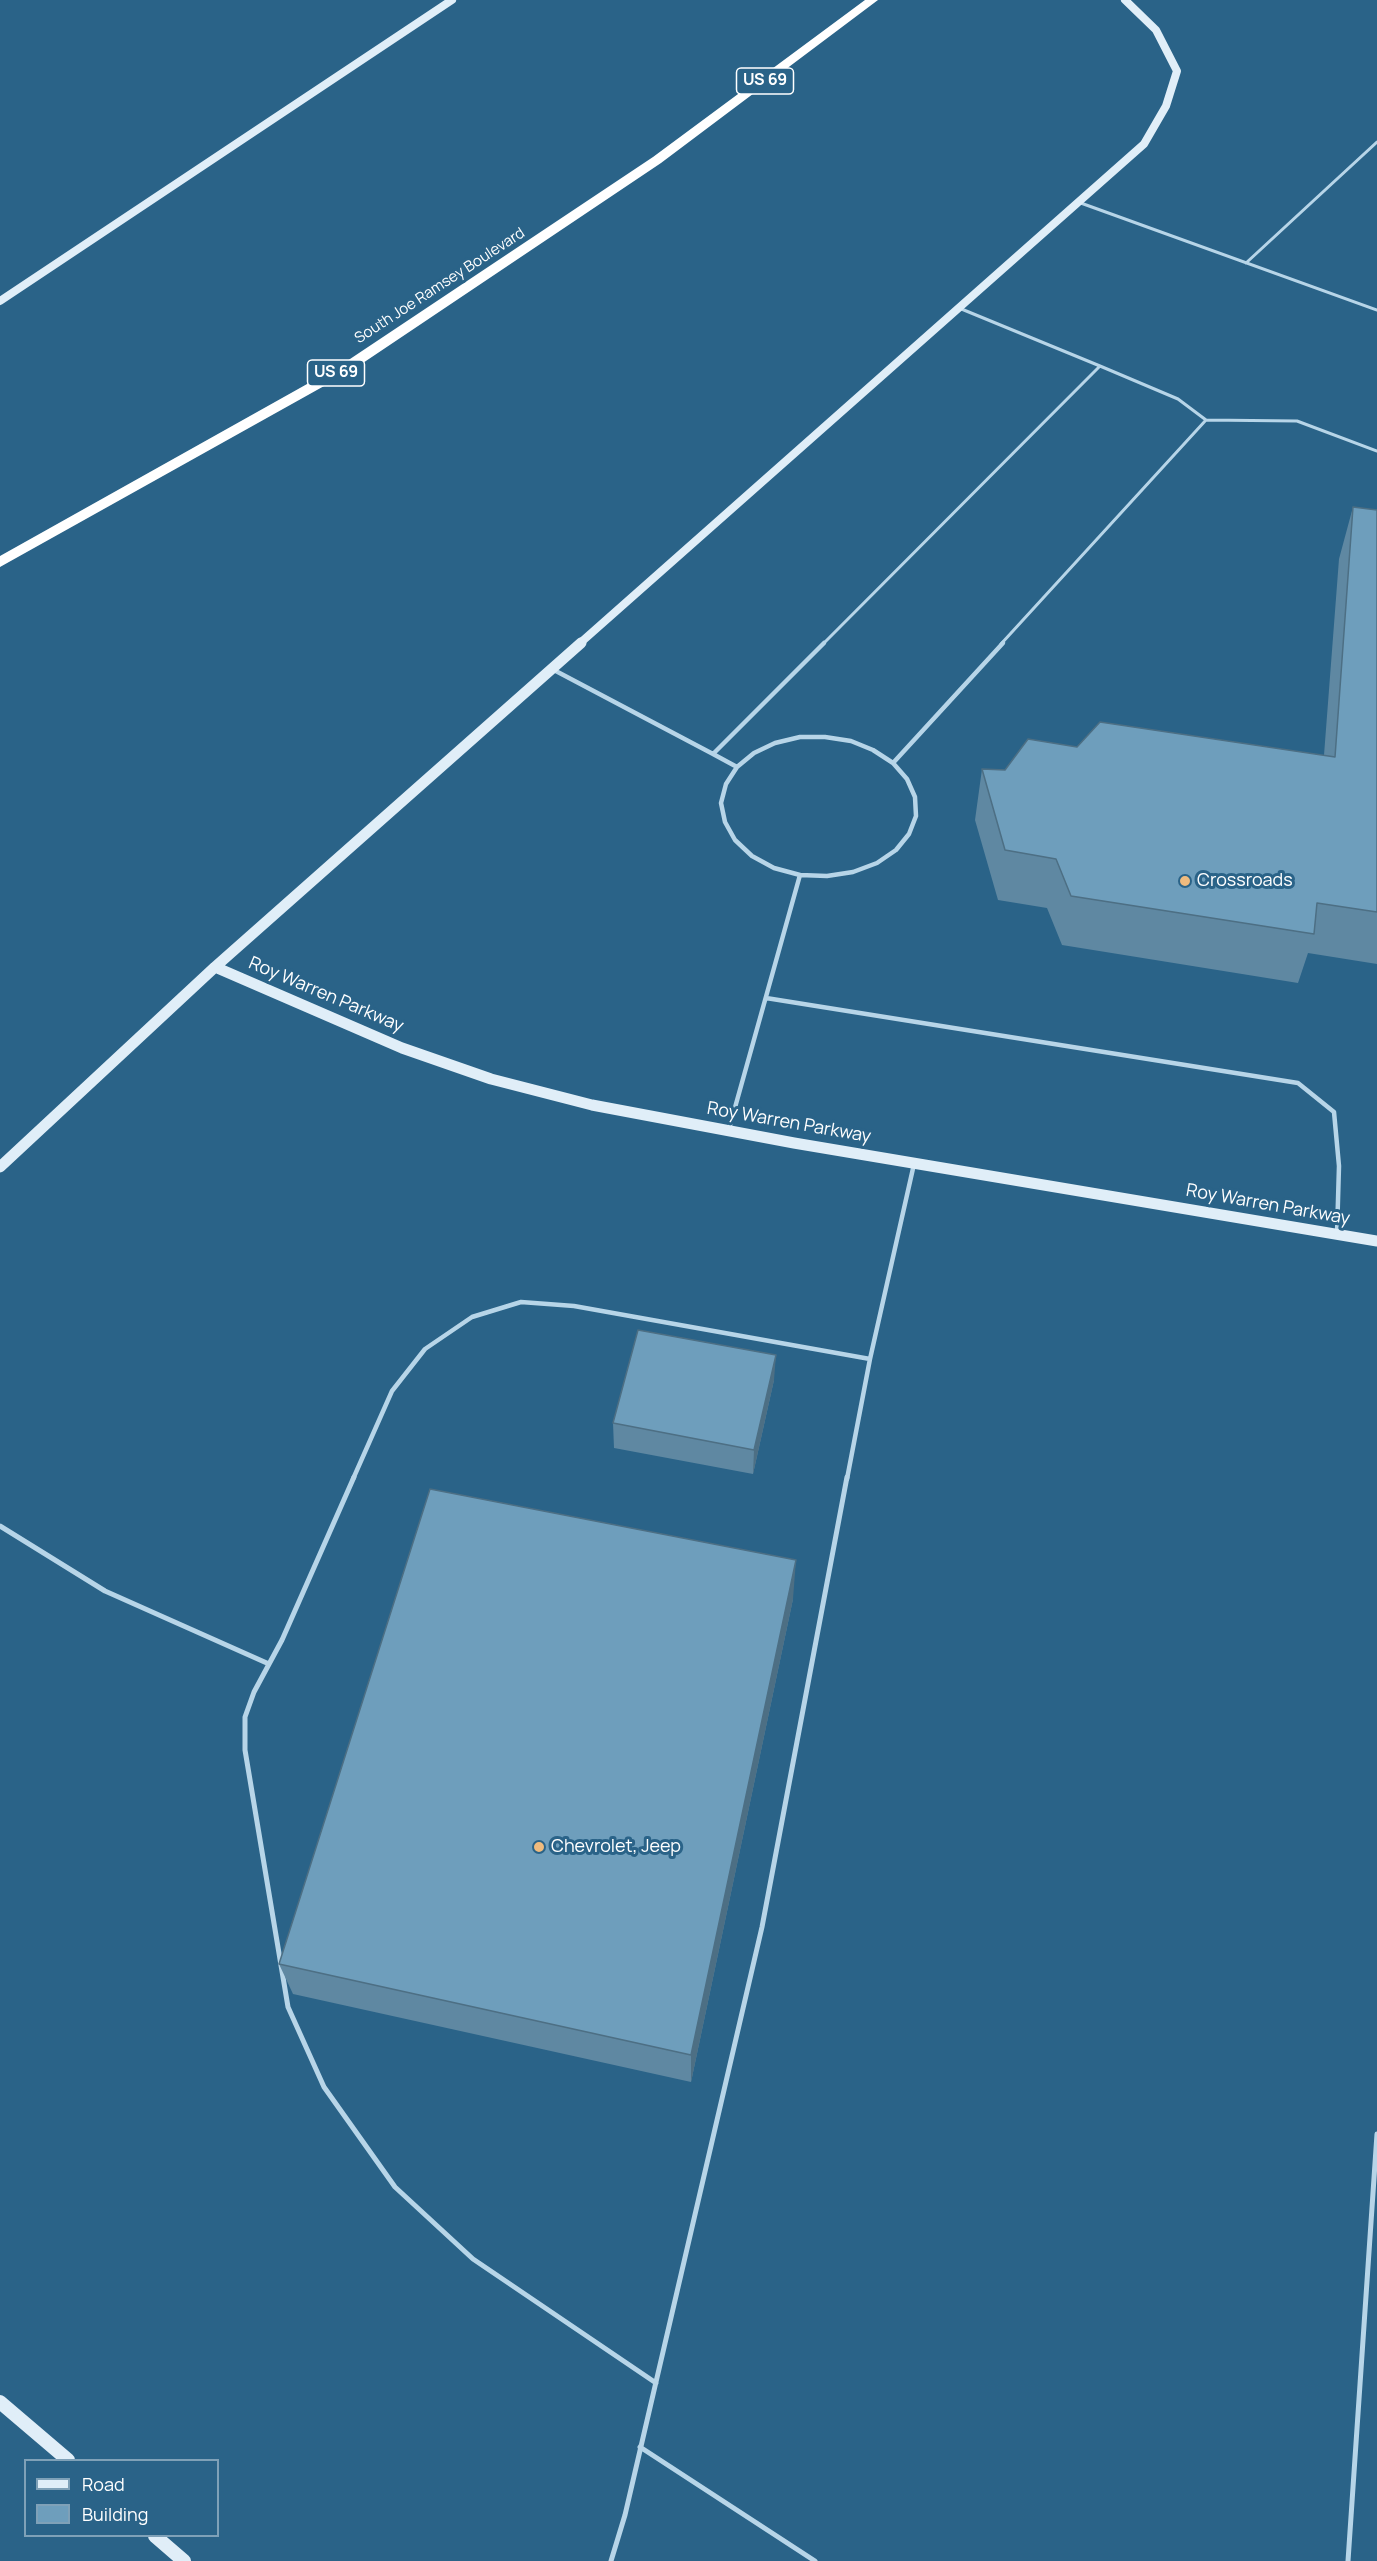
<!DOCTYPE html>
<style>
body{margin:0}
#map{position:relative;width:1377px;height:2561px;overflow:hidden;background:#2a6388;font-family:Manrope,sans-serif}
canvas{display:block}
.legend{position:absolute;left:24px;top:2459px;width:195px;height:78px;box-sizing:border-box;background:#2a6388;border:2px solid #7fa1b8;margin:0;padding:8px 10px;list-style:none;font-size:18px;color:#fff}
.legend li{display:flex;align-items:center;gap:12px;height:30px}
.legend b{width:30px;border:2px solid #7fa1b8}
</style>
<div id="map">
<canvas width="1377" height="2561"></canvas>
<ul class="legend">
<li><b style="height:8px;background:#e0eef8"></b>Road</li>
<li><b style="height:16px;background:#6e9ebc"></b>Building</li>
</ul>
</div>
<script>
const context = document.querySelector('canvas').getContext('2d');
context.lineJoin = 'round';
const shape = rows => new Path2D(rows.map(r => 'M' + r).join(''));
function stroke(path, color, width, dash) { context.strokeStyle = color; context.lineWidth = width; context.lineCap = dash ? 'butt' : 'round'; context.setLineDash(dash || []); context.stroke(path); }
function paint(path, color) { context.fillStyle = color; context.fill(path, 'evenodd'); }
function write(font, color, halo, rows, align = 'center') {
  context.font = font + ' Manrope,sans-serif'; context.lineWidth = 6; context.setLineDash([]); context.textBaseline = 'middle'; context.strokeStyle = halo; context.fillStyle = color; for (const [text, x, y, turn = 0] of rows) {
    context.save(); context.translate(x, y); context.rotate((+turn || 0) * Math.PI / 180); context.textAlign = isNaN(turn) ? turn : align; if (halo) context.strokeText(text, 0, 0); context.fillText(text, 0, 0); context.restore();
  }
}
const laneFar2 = shape([
 [1078,202,1377,310],
 [1246,263,1377,142],
 [959,308,1100,366],
 [823,644,1100,366,1178,399,1206,420,1297,421,1377,451],
 [1001,644,1206,420]
]);
const laneFar1 = shape([
 [552,669,713,754,824,643],
 [800,737,825,737,851,741,873,750,893,763,907,779,915,797,916,816,909,834,896,850,877,863,853,872,827,876,800,875,774,868,752,856,735,840,725,822,721,803,726,784,737,767,754,753,775,743,800,737],
 [713,754,737,767],
 [893,763,1003,643],
 [766,998,1298,1083,1334,1112,1339,1166,1337,1234],
 [729,1129,800,875],
 [353,1479,392,1391,425,1349,472,1317,521,1302,574,1306,870,1359],
 [847,1479,870,1359,914,1164]
]);
const lane = shape([
 [354,1477,282,1640,254,1692,245,1717,245,1750,288,2007,324,2087,395,2187,473,2259,656,2383],
 [0,1526,105,1591,269,1664],
 [640,2447,815,2561],
 [611,2561,625,2515,762,1927,847,1477],
 [1348,2561,1377,2134]
]);
const secondaryFar2 = shape([
 [0,301,452,0],
 [579,644,1144,144,1166,106,1177,71,1156,30,1125,0]
]);
const secondaryFar1 = shape([
 [215,967,402,1048,491,1079,592,1105,794,1143,1377,1241],
 [0,1167,215,967,581,643]
]);
const secondary = shape([
 [0,2402,68,2460],
 [155,2536,184,2561]
]);
const highway = shape([
 [865,0,878,0,661,163,351,371,0,567,0,556,341,365,653,157,865,0]
]);
const wall = shape([
 [1353,507,1377,510,1377,964,1308,953,1298,983,1062,945,1047,908,998,900,975,820,982,769,1005,770,1077,747,1324,755,1339,559],
 [774,1380,753,1474,614,1448,613,1423],
 [793,1599,691,2082,293,1994,279,1964]
]);
const shadedWall = shape([
 [776,1355,774,1380,753,1474,754,1450],
 [796,1560,793,1599,691,2082,691,2055]
]);
const building = shape([
 [1353,507,1377,510,1377,912,1317,903,1314,934,1071,896,1056,859,1005,850,982,769,1005,770,1028,739,1077,747,1100,722,1335,757,1353,507],
 [638,1330,776,1355,754,1450,613,1423,638,1330],
 [430,1489,796,1560,691,2055,279,1964,430,1489]
]);
const markers = [
 [1185,881,6,"#efbb7e"],
 [539,1847,6,"#efbb7e"]
];
const farStreetnames = [
 ["South Joe Ramsey Boulevard",440,286,-33]
];
const shields = [
 [765,81,57],
 [336,373,57]
];
const shieldNames = [
 ["US 69",765,81],
 ["US 69",336,373]
];
const poiNames = [
 ["Crossroads",1197,881],
 ["Chevrolet, Jeep",551,1847]
];
const streetNames = [
 ["Roy Warren Parkway",326,995,23],
 ["Roy Warren Parkway",789,1123,10],
 ["Roy Warren Parkway",1268,1205,10]
];
stroke(laneFar2, '#b7d5e8', 3);
stroke(laneFar1, '#b7d5e8', 4.5);
stroke(lane, '#b7d5e8', 5);
stroke(secondaryFar2, '#e0eef8', 8);
stroke(secondaryFar1, '#e0eef8', 11);
stroke(secondary, '#e0eef8', 14);
paint(highway, '#fff');
paint(wall, '#5f88a2');
paint(shadedWall, '#4d6f84');
paint(building, '#6e9ebc');
stroke(building, '#4d6f84', 1.5);
for (const [x, y, r, color] of markers) { const dot = new Path2D(); dot.arc(x, y, r, 0, 2 * Math.PI); context.fillStyle = color; context.fill(dot); stroke(dot, '#2a6388', 2); }
write('15px', '#fff', '#2a6388', farStreetnames);
for (const [x, y, w] of shields) { const box = new Path2D(); box.roundRect(x - w / 2, y - 13, w, 26, 4.5); context.fillStyle = '#2a6388'; context.fill(box); stroke(box, '#fff', 1.5); }
write('bold 16px', '#fff', null, shieldNames);
write('18px', '#fff', '#2a6388', poiNames, 'left');
write('18px', '#fff', '#2a6388', streetNames);
</script>
